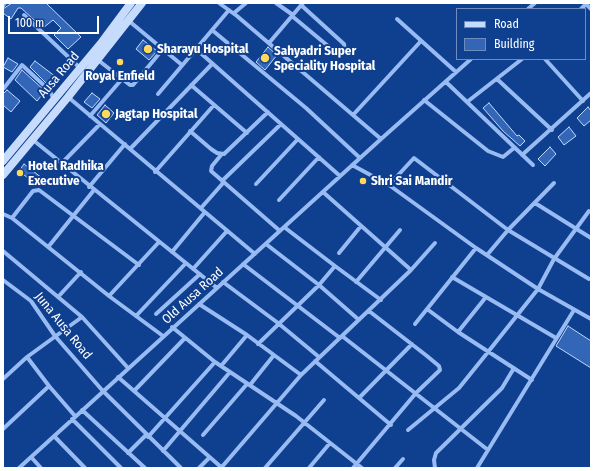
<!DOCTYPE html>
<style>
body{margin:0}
#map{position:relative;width:594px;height:471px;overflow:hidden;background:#0f3f8f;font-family:"Fira Sans Condensed",sans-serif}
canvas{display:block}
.frame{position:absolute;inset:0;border:4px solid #fff;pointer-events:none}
.legend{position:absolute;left:456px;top:8px;width:130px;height:52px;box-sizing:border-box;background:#0f3f8f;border:1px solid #6f8cbc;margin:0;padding:5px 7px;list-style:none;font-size:12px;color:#fff}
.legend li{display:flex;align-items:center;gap:8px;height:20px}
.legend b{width:20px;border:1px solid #6f8cbc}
.scale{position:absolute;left:8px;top:16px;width:91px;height:18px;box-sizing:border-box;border:2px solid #fff;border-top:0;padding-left:5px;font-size:12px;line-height:14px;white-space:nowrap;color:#fff;-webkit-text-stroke:3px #0f3f8f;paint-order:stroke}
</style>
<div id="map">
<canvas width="594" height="471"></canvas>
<div class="frame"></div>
<ul class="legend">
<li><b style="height:5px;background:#c7dbfd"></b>Road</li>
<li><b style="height:11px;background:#3366b6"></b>Building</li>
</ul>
<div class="scale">100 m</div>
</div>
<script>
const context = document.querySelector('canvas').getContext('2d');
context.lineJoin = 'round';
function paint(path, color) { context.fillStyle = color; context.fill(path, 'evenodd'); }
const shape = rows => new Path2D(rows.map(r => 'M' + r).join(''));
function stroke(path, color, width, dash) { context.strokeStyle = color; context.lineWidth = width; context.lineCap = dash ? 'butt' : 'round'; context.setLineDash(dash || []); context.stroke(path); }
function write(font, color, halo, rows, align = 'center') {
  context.font = font + ' "Fira Sans Condensed",sans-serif'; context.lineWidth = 4; context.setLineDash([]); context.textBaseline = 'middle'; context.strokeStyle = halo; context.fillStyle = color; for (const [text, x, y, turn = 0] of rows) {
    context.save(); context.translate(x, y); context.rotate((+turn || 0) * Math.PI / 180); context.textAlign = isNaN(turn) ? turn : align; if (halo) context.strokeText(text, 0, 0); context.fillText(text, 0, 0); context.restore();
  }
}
const building = shape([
 [12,3,46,3,81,37,68,49,54,35,61,28,53,20,43,28,21,8,18,8,11,19,3,13,3,9,12,3],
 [143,40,157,51,149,60,136,49,143,40],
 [268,47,277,55,265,70,256,62,268,47],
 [8,58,18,64,12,72,3,67,8,58],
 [35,61,56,77,49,86,30,67,35,61],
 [22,70,45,91,37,101,15,80,22,70],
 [7,90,20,101,11,112,3,105,3,94,7,90],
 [92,93,100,99,92,108,84,102,92,93],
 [489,103,517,136,519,135,525,141,520,146,503,131,483,108,489,103],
 [105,105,114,113,106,123,97,115,105,105],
 [588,107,591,111,591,120,584,126,577,118,588,107],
 [569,127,576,136,564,145,558,137,569,127],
 [550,147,556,154,545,166,538,159,550,147],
 [24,164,42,178,37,185,19,171,24,164],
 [568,326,591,341,591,368,556,346,568,326]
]);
const street = shape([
 [219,3,237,16,381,139,471,59],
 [276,3,293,15],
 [585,3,591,9],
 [3,6,5,3],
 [528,9,535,3],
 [581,9,586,4],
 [234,13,246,3],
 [24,15,80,68],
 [292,16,334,51,340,53,345,51,344,44,301,5],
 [397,19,456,72],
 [129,21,182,65],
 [212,30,306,108,360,158],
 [269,43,303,3],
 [196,49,340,176],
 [545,59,583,101],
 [98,60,130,85,133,85,163,49],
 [497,79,552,130],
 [446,82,533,165],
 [191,85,247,133],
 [3,87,4,88,22,65,49,90,54,99],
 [158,94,229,10],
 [68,97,255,254],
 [424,100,488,151,503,157,514,148],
 [467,102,522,59],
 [353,115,421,41],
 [90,116,122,79],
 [190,131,211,149,217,153,224,154,268,112],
 [33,140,217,288],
 [130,149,212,64],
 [221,155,212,166,211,171,280,231],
 [522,155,591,93],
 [61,164,100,124],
 [352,165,389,185,476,248,538,289,591,319],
 [155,172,214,105],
 [222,181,281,124],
 [256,184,298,139],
 [389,185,414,158,508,230,589,279],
 [89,187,125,144],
 [279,200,319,157],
 [535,203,591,238],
 [201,208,224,182],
 [3,214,12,218,109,296,163,336],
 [12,218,33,191,39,190,139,265],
 [284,227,335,266],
 [266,244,319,285,359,320],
 [49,246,94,190],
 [3,251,82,317,128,368],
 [172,252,205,212],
 [339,253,361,226],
 [487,255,508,230,554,183],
 [243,264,340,338],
 [193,269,227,231],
 [411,270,435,243],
 [452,277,556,338],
 [3,280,31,301,55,336,102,390,181,468],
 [223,282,278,323,319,357],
 [356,282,400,230],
 [109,296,159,242],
 [58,297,81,272],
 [486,297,458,332,532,380],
 [199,304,247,335,301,375,411,270,323,192],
 [427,309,458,332],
 [156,314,200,274],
 [136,316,186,263],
 [415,324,476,248],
 [172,327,215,362,296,416,362,468],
 [342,336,488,450],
 [258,344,319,285,335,266,381,300],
 [27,357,82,317],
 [315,361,391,425],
 [221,366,247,335],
 [118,377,221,467],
 [3,379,27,357,49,386,3,429],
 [250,385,274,355],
 [49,386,75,416],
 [134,391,185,338],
 [359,398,412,344],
 [82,410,145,468],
 [72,419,121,468],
 [408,430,459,388,488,352,538,289,554,259,589,211],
 [203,435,247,384],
 [54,436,85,468],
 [148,437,215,362],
 [163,451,230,372],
 [128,453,146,435],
 [31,457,41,468],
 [19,468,381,139],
 [199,468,209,458],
 [221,468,301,375],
 [265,468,324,400],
 [309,468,330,443],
 [353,468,416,393,440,370,439,366,427,356,369,311],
 [395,468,403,459],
 [435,468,434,460,436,453,502,388,514,368],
 [477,468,574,310]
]);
const secondary = shape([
 [3,161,102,42,131,3],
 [3,175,68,97,142,3]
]);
const markers = [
 [148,49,5,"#ffda5a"],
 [265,58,5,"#ffda5a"],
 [120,62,4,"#ffda5a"],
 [106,114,5,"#ffda5a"],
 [20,173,4,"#ffda5a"],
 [363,181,4,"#ffda5a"]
];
const poiNames = [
 ["Sharayu Hospital",157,49],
 ["Sahyadri Super",274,51],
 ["Speciality Hospital",274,66],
 ["Royal Enfield",120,76,"center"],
 ["Jagtap Hospital",115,114],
 ["Hotel Radhika",28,166],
 ["Executive",28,181],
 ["Shri Sai Mandir",371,181]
];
const streetNames = [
 ["Ausa Road",59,75,-50],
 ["Old Ausa Road",193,296,-42],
 ["Juna Ausa Road",63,326,51]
];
paint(building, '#3366b6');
stroke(building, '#bfd8fe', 1);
stroke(street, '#98bbf3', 4);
stroke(secondary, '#c7dbfd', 8);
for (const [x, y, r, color] of markers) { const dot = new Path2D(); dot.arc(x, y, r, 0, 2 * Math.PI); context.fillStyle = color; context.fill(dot); stroke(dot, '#0f3f8f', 1.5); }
write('bold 13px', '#fff', '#0f3f8f', poiNames, 'left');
write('13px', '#fff', '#0f3f8f', streetNames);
</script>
